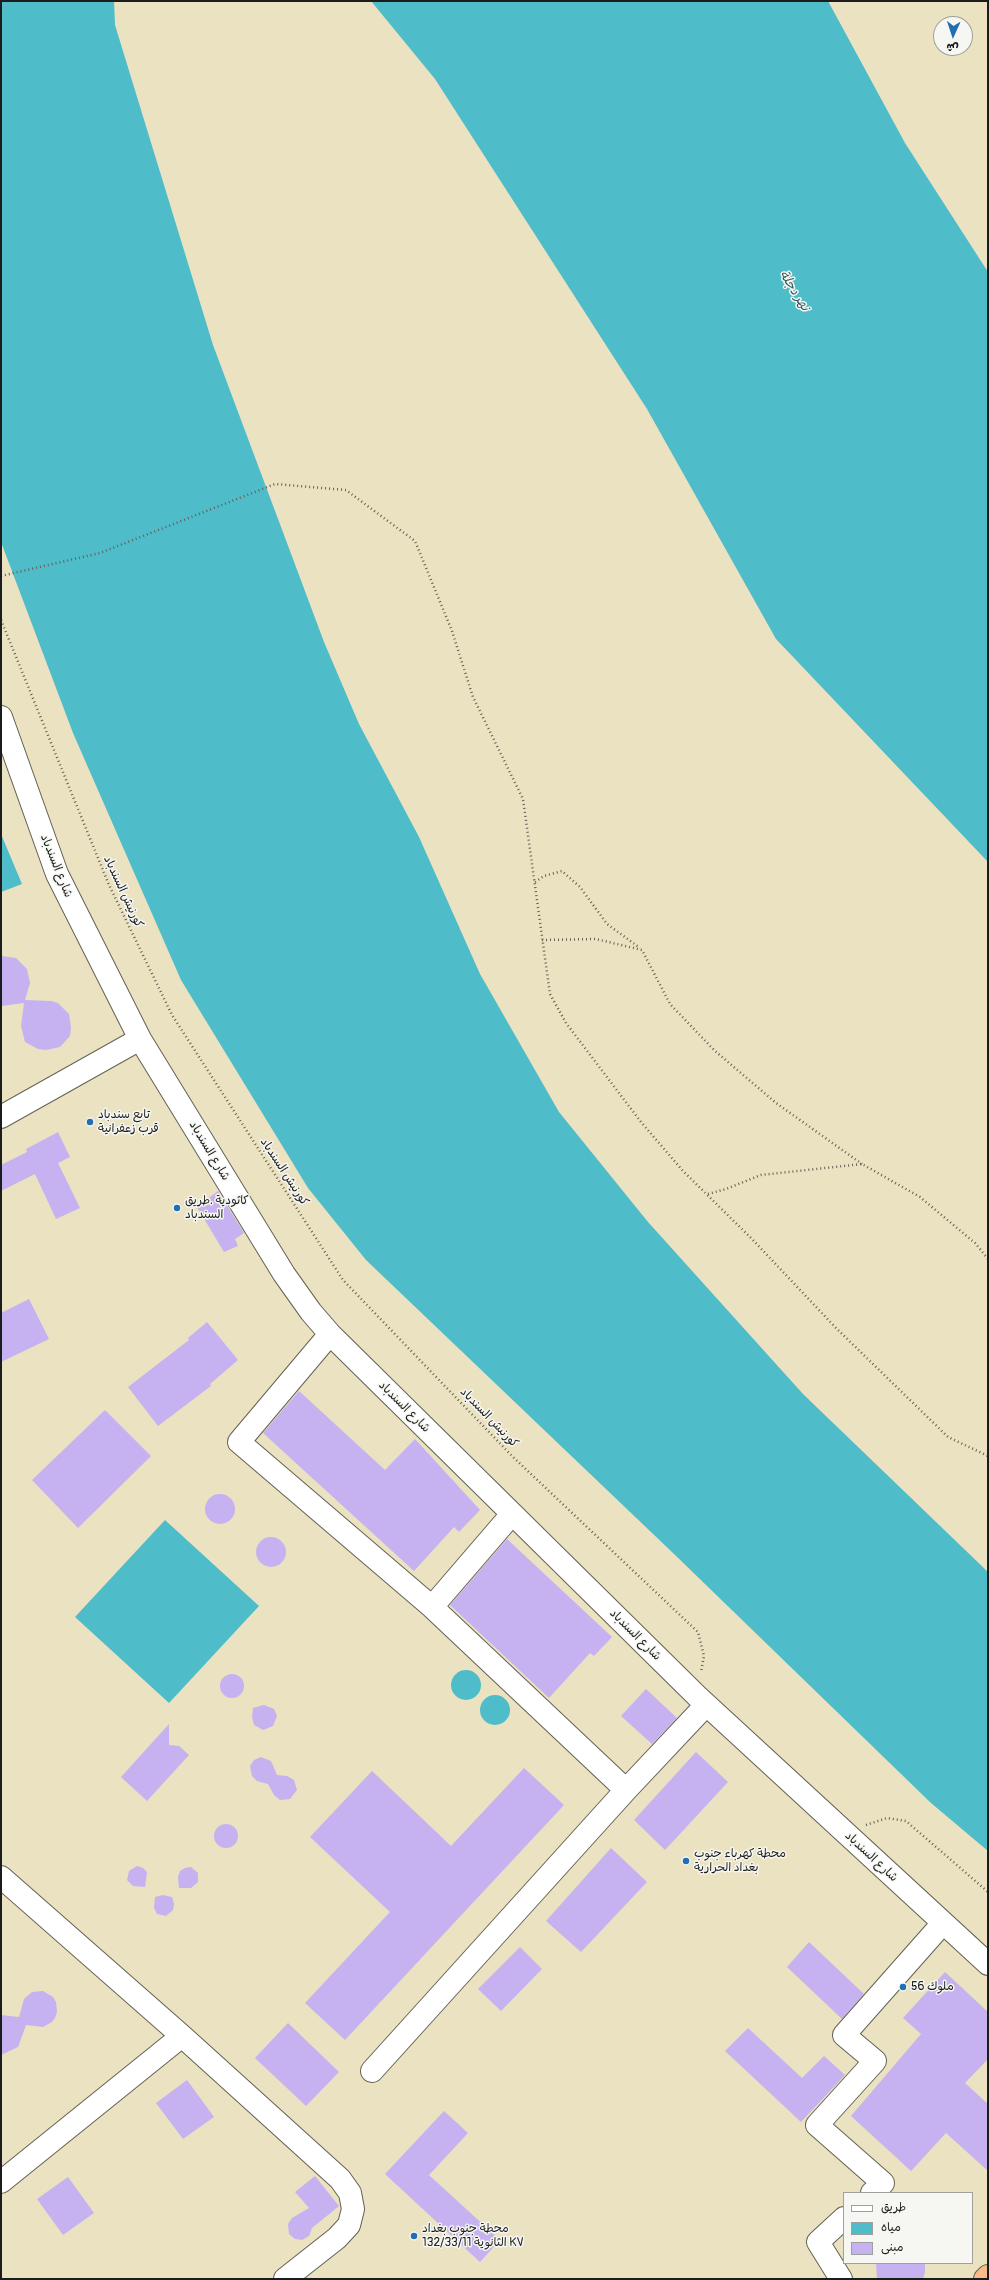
<!DOCTYPE html>
<meta charset="utf-8">
<style>
body{margin:0}
#map{position:relative;width:989px;height:2280px;overflow:hidden;background:#eae2c0;font-family:Pangolin,"Playpen Sans Arabic",sans-serif}
canvas{display:block}
.frame{position:absolute;inset:0;border:2px solid #1c1c1c;pointer-events:none}
.legend{position:absolute;left:843px;top:2192px;width:130px;height:72px;box-sizing:border-box;background:#f6f6f2;border:1px solid #9f9f9c;margin:0;padding:5px 7px;list-style:none;font-size:12px;color:#1c1c1c}
.legend li{display:flex;align-items:center;gap:8px;height:20px}
.legend b{width:20px;border:1px solid #9f9f9c}
.north{position:absolute;left:933px;top:16px;width:40px;height:40px;box-sizing:border-box;background:#f6f6f2;border:1px solid #9f9f9c;border-radius:50%;rotate:183deg;font-size:11px;font-weight:700;line-height:16px;text-align:center;color:#1c1c1c}
.north::after{content:'';display:block;margin:auto;width:14px;height:18px;background:#1f6fb2;clip-path:polygon(50% 0,100% 100%,50% 72%,0 100%)}
</style>
<div id="map">
<canvas width="989" height="2280"></canvas>
<div class="frame"></div>
<ul class="legend">
<li><b style="height:5px;background:#fff"></b>طريق</li>
<li><b style="height:11px;background:#4fbcc9"></b>مياه</li>
<li><b style="height:11px;background:#c6b1f1"></b>مبنى</li>
</ul>
<div class="north">ش</div>
</div>
<script>
const context = document.querySelector('canvas').getContext('2d');
context.lineJoin = 'round';
function paint(path, color) { context.fillStyle = color; context.fill(path, 'evenodd'); }
const shape = rows => new Path2D(rows.map(r => 'M' + r).join(''));
function stroke(path, color, width, dash) { context.strokeStyle = color; context.lineWidth = width; context.lineCap = dash ? 'butt' : 'round'; context.setLineDash(dash || []); context.stroke(path); }
function write(font, color, halo, rows, align = 'center') {
  context.font = font + ' Pangolin,"Playpen Sans Arabic",sans-serif'; context.lineWidth = 3; context.setLineDash([]); context.textBaseline = 'middle'; context.strokeStyle = halo; context.fillStyle = color; for (const [text, x, y, turn = 0] of rows) {
    context.save(); context.translate(x, y); context.rotate((+turn || 0) * Math.PI / 180); context.textAlign = isNaN(turn) ? turn : align; if (halo) context.strokeText(text, 0, 0); context.fillText(text, 0, 0); context.restore();
  }
}
const water = shape([
 [1,1,114,1,115,25,213,345,324,642,359,724,419,837,480,974,559,1112,648,1222,803,1394,988,1572,988,1851,931,1803,673,1553,366,1260,308,1188,181,980,73,733,1,542],
 [371,1,828,1,905,143,988,272,988,862,776,639,647,409,435,79],
 [1,834,22,884,1,892],
 [165,1520,259,1606,169,1703,75,1617],
 '451 1685a15 15 0 1 1 30 0a15 15 0 1 1-30 0Z',
 '480 1710a15 15 0 1 1 30 0a15 15 0 1 1-30 0Z'
]);
const building = shape([
 [1,956,16,958,27,969,30,983,25,1000,51,1001,58,1003,69,1014,71,1028,70,1036,60,1047,46,1050,38,1049,25,1042,21,1026,24,1003,1,1006],
 [58,1132,70,1157,58,1163,80,1208,56,1219,35,1174,1,1191,1,1165,27,1152,26,1149],
 [218,1191,244,1233,235,1239,238,1246,224,1252,197,1207],
 [29,1299,49,1339,1,1362,1,1313],
 [207,1322,238,1360,210,1384,211,1386,158,1426,128,1387,189,1340,188,1338],
 [299,1391,385,1470,415,1439,480,1510,459,1532,454,1527,414,1571,263,1433],
 [105,1410,151,1456,78,1528,32,1480],
 '205 1509a15 15 0 1 1 30 0a15 15 0 1 1-30 0Z',
 '256 1552a15 15 0 1 1 30 0a15 15 0 1 1-30 0Z',
 [507,1539,612,1637,594,1656,590,1653,549,1698,450,1605],
 '220 1686a12 12 0 1 1 24 0a12 12 0 1 1-24 0Z',
 [646,1689,677,1718,652,1744,621,1716],
 [264,1705,274,1709,277,1716,273,1726,263,1730,254,1725,252,1717,253,1708],
 [169,1724,169,1745,179,1746,189,1755,147,1801,121,1777],
 [696,1752,728,1782,665,1850,634,1820],
 [261,1757,271,1761,277,1775,287,1776,294,1780,297,1790,290,1799,280,1800,274,1795,268,1784,257,1781,252,1776,250,1766,254,1760],
 [524,1768,564,1805,345,2040,305,2003,390,1912,310,1837,372,1771,451,1846],
 '214 1836a12 12 0 1 1 24 0a12 12 0 1 1-24 0Z',
 [611,1848,647,1882,581,1952,546,1921],
 [137,1866,143,1868,147,1872,145,1887,133,1886,127,1880,129,1871],
 [191,1867,198,1873,198,1882,191,1888,179,1888,178,1877,180,1871,185,1868],
 [163,1895,172,1897,174,1904,173,1910,166,1916,157,1914,154,1908,155,1897],
 [809,1942,864,1994,842,2019,787,1967],
 [520,1947,542,1969,501,2011,478,1989],
 [945,1972,988,2012,988,2059,965,2083,988,2104,988,2171,946,2133,911,2171,851,2116,921,2034,903,2018],
 [43,1991,53,1997,56,2002,57,2012,55,2018,52,2022,43,2027,26,2025,18,2047,1,2055,1,2015,19,2017,24,1999,32,1992],
 [288,2023,339,2072,306,2106,255,2058],
 [748,2028,802,2078,824,2056,845,2075,801,2122,725,2051],
 [187,2080,214,2117,183,2139,156,2103],
 [444,2111,468,2133,429,2175,500,2240,480,2262,385,2174],
 [315,2176,339,2206,312,2228,309,2236,302,2240,295,2239,289,2234,288,2224,292,2218,309,2208,295,2192],
 [68,2177,94,2213,63,2235,37,2199],
 [876,2263,925,2263,925,2272,923,2279,877,2279]
]);
const path = shape([
 [1,576,100,553,275,484,346,490,415,541,452,631,473,697,523,799,550,994,566,1023,641,1122,683,1171,751,1238,836,1328,948,1437,988,1456],
 [1,620,109,885,172,1015,343,1280,513,1457,698,1632,704,1656,701,1672],
 [535,882,544,876,562,871,580,887,607,924,640,948],
 [542,940,596,939,642,950,670,1004,714,1050,776,1103,862,1164],
 [708,1194,726,1189,761,1175,862,1164,920,1197,975,1243,988,1259],
 [866,1825,887,1818,906,1821,988,1892]
]);
const minor = shape([
 [1,717,57,874,140,1039,284,1274,311,1312,330,1334,697,1696,988,1964],
 [1,1117,140,1039],
 [330,1334,239,1442,432,1607,626,1790],
 [432,1607,512,1514],
 [1,1877,182,2036,340,2179,350,2193,353,2209,349,2225,337,2238,285,2279],
 [372,2071,626,1790,706,1705],
 [1,2182,182,2036],
 [872,2193,883,2183,817,2125,875,2061,844,2035,943,1923],
 [841,2279,818,2242,844,2218]
]);
const highway = shape([
 [985,2279,988,2276]
]);
const markers = [
 [90,1122,4,"#1f6fb2"],
 [177,1208,4,"#1f6fb2"],
 [686,1861,4,"#1f6fb2"],
 [903,1987,4,"#1f6fb2"],
 [414,2236,4,"#1f6fb2"]
];
const streetNames = [
 ["شارع السندباد",56,866,68],
 ["كورنيش السندباد",123,892,65],
 ["شارع السندباد",209,1151,59],
 ["كورنيش السندباد",284,1172,57],
 ["شارع السندباد",404,1407,45],
 ["كورنيش السندباد",489,1418,46],
 ["شارع السندباد",635,1635,45],
 ["شارع السندباد",871,1857,43]
];
const poiNames = [
 ["تابع سندباد",98,1115],
 ["قرب زعفرانية",98,1129],
 ["كاثودية .طريق",185,1201],
 ["السندباد",185,1215],
 ["محطة كهرباء جنوب",694,1854],
 ["بغداد الحرارية",694,1868],
 ["ملوك 56",911,1987],
 ["محطة جنوب بغداد",422,2229],
 ["الثانوية 132/33/11 KV",422,2243]
];
const waterNames = [
 ["نهر دجلة",794,291,58]
];
paint(water, '#4fbcc9');
paint(building, '#c6b1f1');
stroke(minor, '#646155', 24);
stroke(highway, '#646155', 24);
stroke(path, '#646155', 2.5, [1, 3]);
stroke(minor, '#fff', 22);
stroke(highway, '#fabb8b', 22);
for (const [x, y, r, color] of markers) { const dot = new Path2D(); dot.arc(x, y, r, 0, 2 * Math.PI); context.fillStyle = color; context.fill(dot); stroke(dot, '#f6f6f2', 1.5); }
write('12px', '#1c1c1c', '#f6f6f2', streetNames);
write('12px', '#1c1c1c', '#f6f6f2', poiNames, 'left');
write('italic 13px', '#305c61', '#f6f6f2', waterNames);
</script>
